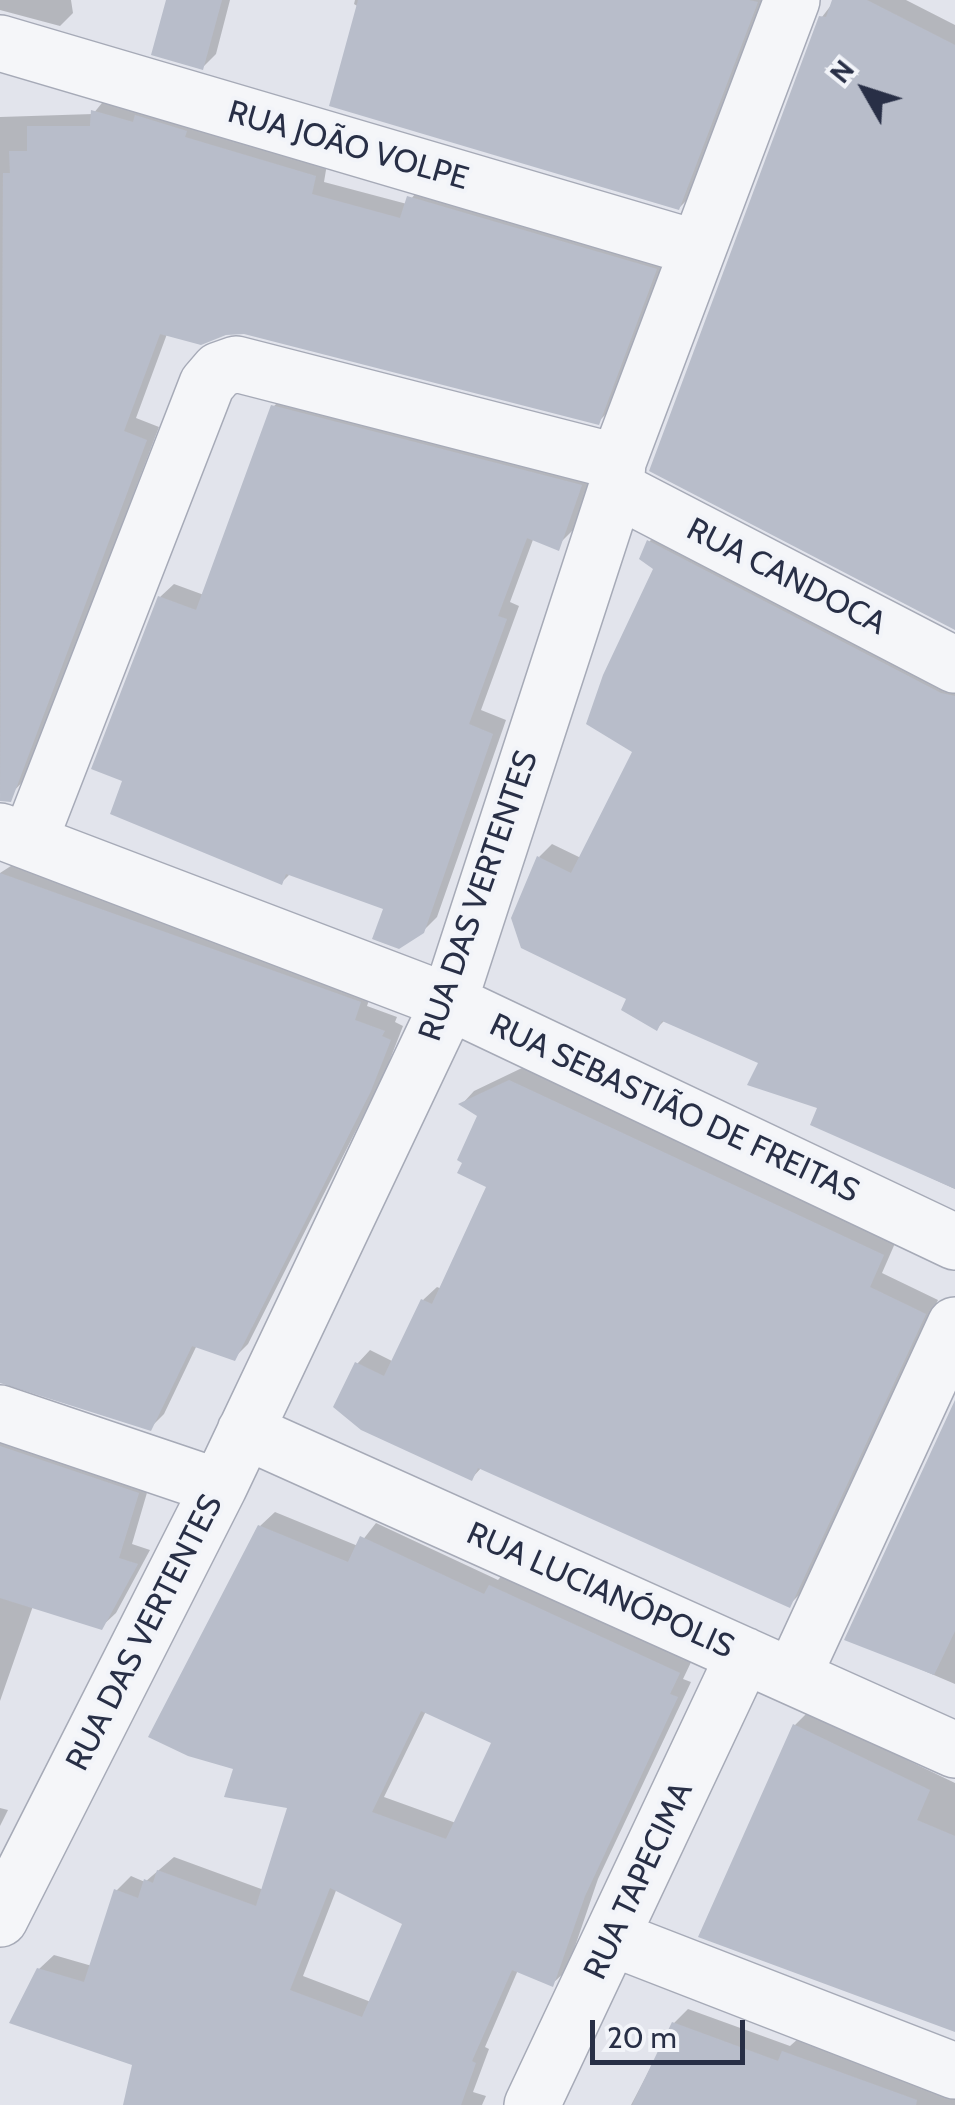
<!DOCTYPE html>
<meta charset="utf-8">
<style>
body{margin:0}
#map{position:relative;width:955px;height:2105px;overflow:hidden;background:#e2e4ec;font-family:Cabin,sans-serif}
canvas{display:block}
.north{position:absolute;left:815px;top:40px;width:100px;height:100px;-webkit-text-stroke:8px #f2f4f9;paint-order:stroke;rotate:309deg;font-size:28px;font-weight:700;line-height:40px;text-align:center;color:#282f46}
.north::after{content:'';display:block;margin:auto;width:35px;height:45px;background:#282f46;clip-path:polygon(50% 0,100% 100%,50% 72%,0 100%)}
.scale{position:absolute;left:590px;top:2020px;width:155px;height:45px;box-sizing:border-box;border:5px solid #282f46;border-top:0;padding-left:12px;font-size:30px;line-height:35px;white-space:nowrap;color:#282f46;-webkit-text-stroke:8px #f2f4f9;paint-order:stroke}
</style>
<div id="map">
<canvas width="955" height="2105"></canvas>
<div class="north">N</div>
<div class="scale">20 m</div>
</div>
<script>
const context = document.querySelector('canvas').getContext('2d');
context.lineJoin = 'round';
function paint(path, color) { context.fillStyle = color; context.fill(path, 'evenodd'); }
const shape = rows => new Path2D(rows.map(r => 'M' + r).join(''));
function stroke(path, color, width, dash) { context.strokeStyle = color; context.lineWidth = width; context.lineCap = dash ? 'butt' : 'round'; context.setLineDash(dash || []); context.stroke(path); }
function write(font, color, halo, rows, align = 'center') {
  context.font = font + ' Cabin,sans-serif'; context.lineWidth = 8; context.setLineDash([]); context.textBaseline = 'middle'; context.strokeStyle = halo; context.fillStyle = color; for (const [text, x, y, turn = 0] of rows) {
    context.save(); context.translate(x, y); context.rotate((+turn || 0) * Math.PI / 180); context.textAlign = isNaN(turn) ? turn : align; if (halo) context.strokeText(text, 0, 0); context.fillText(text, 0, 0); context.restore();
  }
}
const shadow = shape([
 [0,0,71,0,73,13,60,26,0,10],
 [169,0,230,0,216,54,203,67],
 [355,0,765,0,692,195,679,208,354,4],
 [835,0,906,0,955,25,955,627,822,17],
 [106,98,327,164,324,182,407,204,423,184,668,256,611,409,598,422,244,331,167,334,136,418,159,427,26,778,13,792,0,793,0,117,93,114],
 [287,393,594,472,575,528,561,542,534,537,510,602,519,606,481,710,506,720,437,917,423,931,386,907,291,873,282,882,125,780,160,597,174,584,204,595,273,407],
 [662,528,955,681,955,1189,814,1124,820,1106,762,1062,665,1020,657,1028,629,998,539,857,552,844,581,858,636,751,656,568,649,542],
 [17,862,373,988,367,1006,397,1017,395,1022,403,1026,384,1075,248,1344,234,1358,197,1345,164,1414,150,1428,0,1380,0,873],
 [524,1067,896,1241,882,1273,938,1300,803,1591,789,1605,482,1467,472,1478,357,1364,370,1350,394,1362,423,1300,437,1287,442,1289,489,1186,481,1115,462,1104,474,1091],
 [955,1406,955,1684,847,1638],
 [0,1427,151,1479,132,1544,150,1550,116,1613,101,1627,33,1606,0,1701],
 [275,1512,358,1546,376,1523,498,1580,505,1572,693,1658,683,1679,691,1682,598,1879,567,1970,552,1984,518,1970,485,2047,489,2049,473,2092,486,2096,482,2105,125,2105,135,2063,39,1969,54,1955,92,1966,117,1890,131,1876,145,1882,174,1857,264,1890,290,1806,236,1767,260,1526],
 [426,1711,494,1741,456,1823,384,1797],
 [337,1888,405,1922,371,2002,303,1976],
 [808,1712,955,1783,955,2029,701,1935,795,1725],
 [0,1808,8,1810,0,1826],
 [688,2009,790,2046,799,2038,955,2098,955,2105,631,2105,674,2023]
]);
const building = shape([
 [166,0,222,0,203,70,151,55],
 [358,0,749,0,758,2,679,210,329,106],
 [832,0,867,0,955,45,955,630,649,471,819,16,826,17],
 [91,110,133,122,135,115,187,131,185,137,316,176,312,194,400,218,407,196,657,269,599,425,244,334,226,335,201,345,160,334,124,431,147,440,11,802,0,801,3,173,10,173,9,151,27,151,27,126,90,126],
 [271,405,582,485,559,551,527,538,498,616,507,619,469,724,493,734,424,933,399,949,372,939,383,909,286,874,282,885,110,814,122,781,91,769,158,596,196,610],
 [647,540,941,693,955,696,955,1189,810,1125,817,1108,747,1085,758,1063,662,1021,657,1031,621,1010,626,999,521,948,511,918,537,856,571,873,632,752,586,724,603,675,653,569,639,559],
 [0,873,361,1002,355,1020,385,1031,382,1036,391,1040,371,1091,235,1361,192,1346,151,1431,0,1383],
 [509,1080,884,1255,870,1287,926,1314,790,1608,478,1468,472,1481,361,1430,333,1407,355,1362,384,1376,421,1299,432,1304,486,1187,457,1173,462,1163,457,1160,477,1116,458,1104],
 [955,1400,955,1631,934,1675,844,1640],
 [0,1446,139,1493,119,1558,138,1564,102,1630,0,1598],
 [258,1525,348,1562,360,1536,484,1594,489,1585,680,1673,670,1694,678,1697,585,1896,553,1987,512,1970,472,2061,476,2063,461,2105,123,2105,132,2065,9,2023,37,1968,84,1982,114,1889,138,1898,144,1879,153,1883,157,1870,256,1906,287,1808,224,1797,233,1769,188,1756,148,1737],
 [421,1711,491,1743,446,1839,372,1812],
 [330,1888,402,1924,362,2017,290,1990],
 [793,1724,930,1790,917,1820,955,1836,955,2032,698,1937],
 [672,2022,778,2061,782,2051,917,2100,916,2105,632,2105]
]);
const minor = shape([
 [0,43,696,248],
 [616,489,955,665],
 [0,831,449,1002,955,1242],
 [29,842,207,384,219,370,236,364,618,462],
 [0,1413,219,1487],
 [245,1431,955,1750],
 [793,1676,955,1325],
 [0,1919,219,1487,449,1002,616,489,618,462,792,0],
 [612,1938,955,2071],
 [532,2105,744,1655]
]);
const streetNames = [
 ["RUA JOÃO VOLPE",348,146,16],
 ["RUA CANDOCA",786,577,27],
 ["RUA DAS VERTENTES",479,896,-71],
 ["RUA SEBASTIÃO DE FREITAS",674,1109,25],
 ["RUA LUCIANÓPOLIS",600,1591,24],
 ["RUA DAS VERTENTES",145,1633,-63],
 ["RUA TAPECIMA",639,1881,-65]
];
paint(shadow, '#0003');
paint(building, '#b8bdca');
stroke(minor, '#a6aab7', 58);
stroke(minor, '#f5f6f9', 55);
write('32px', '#282f46', '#f2f4f9', streetNames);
</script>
